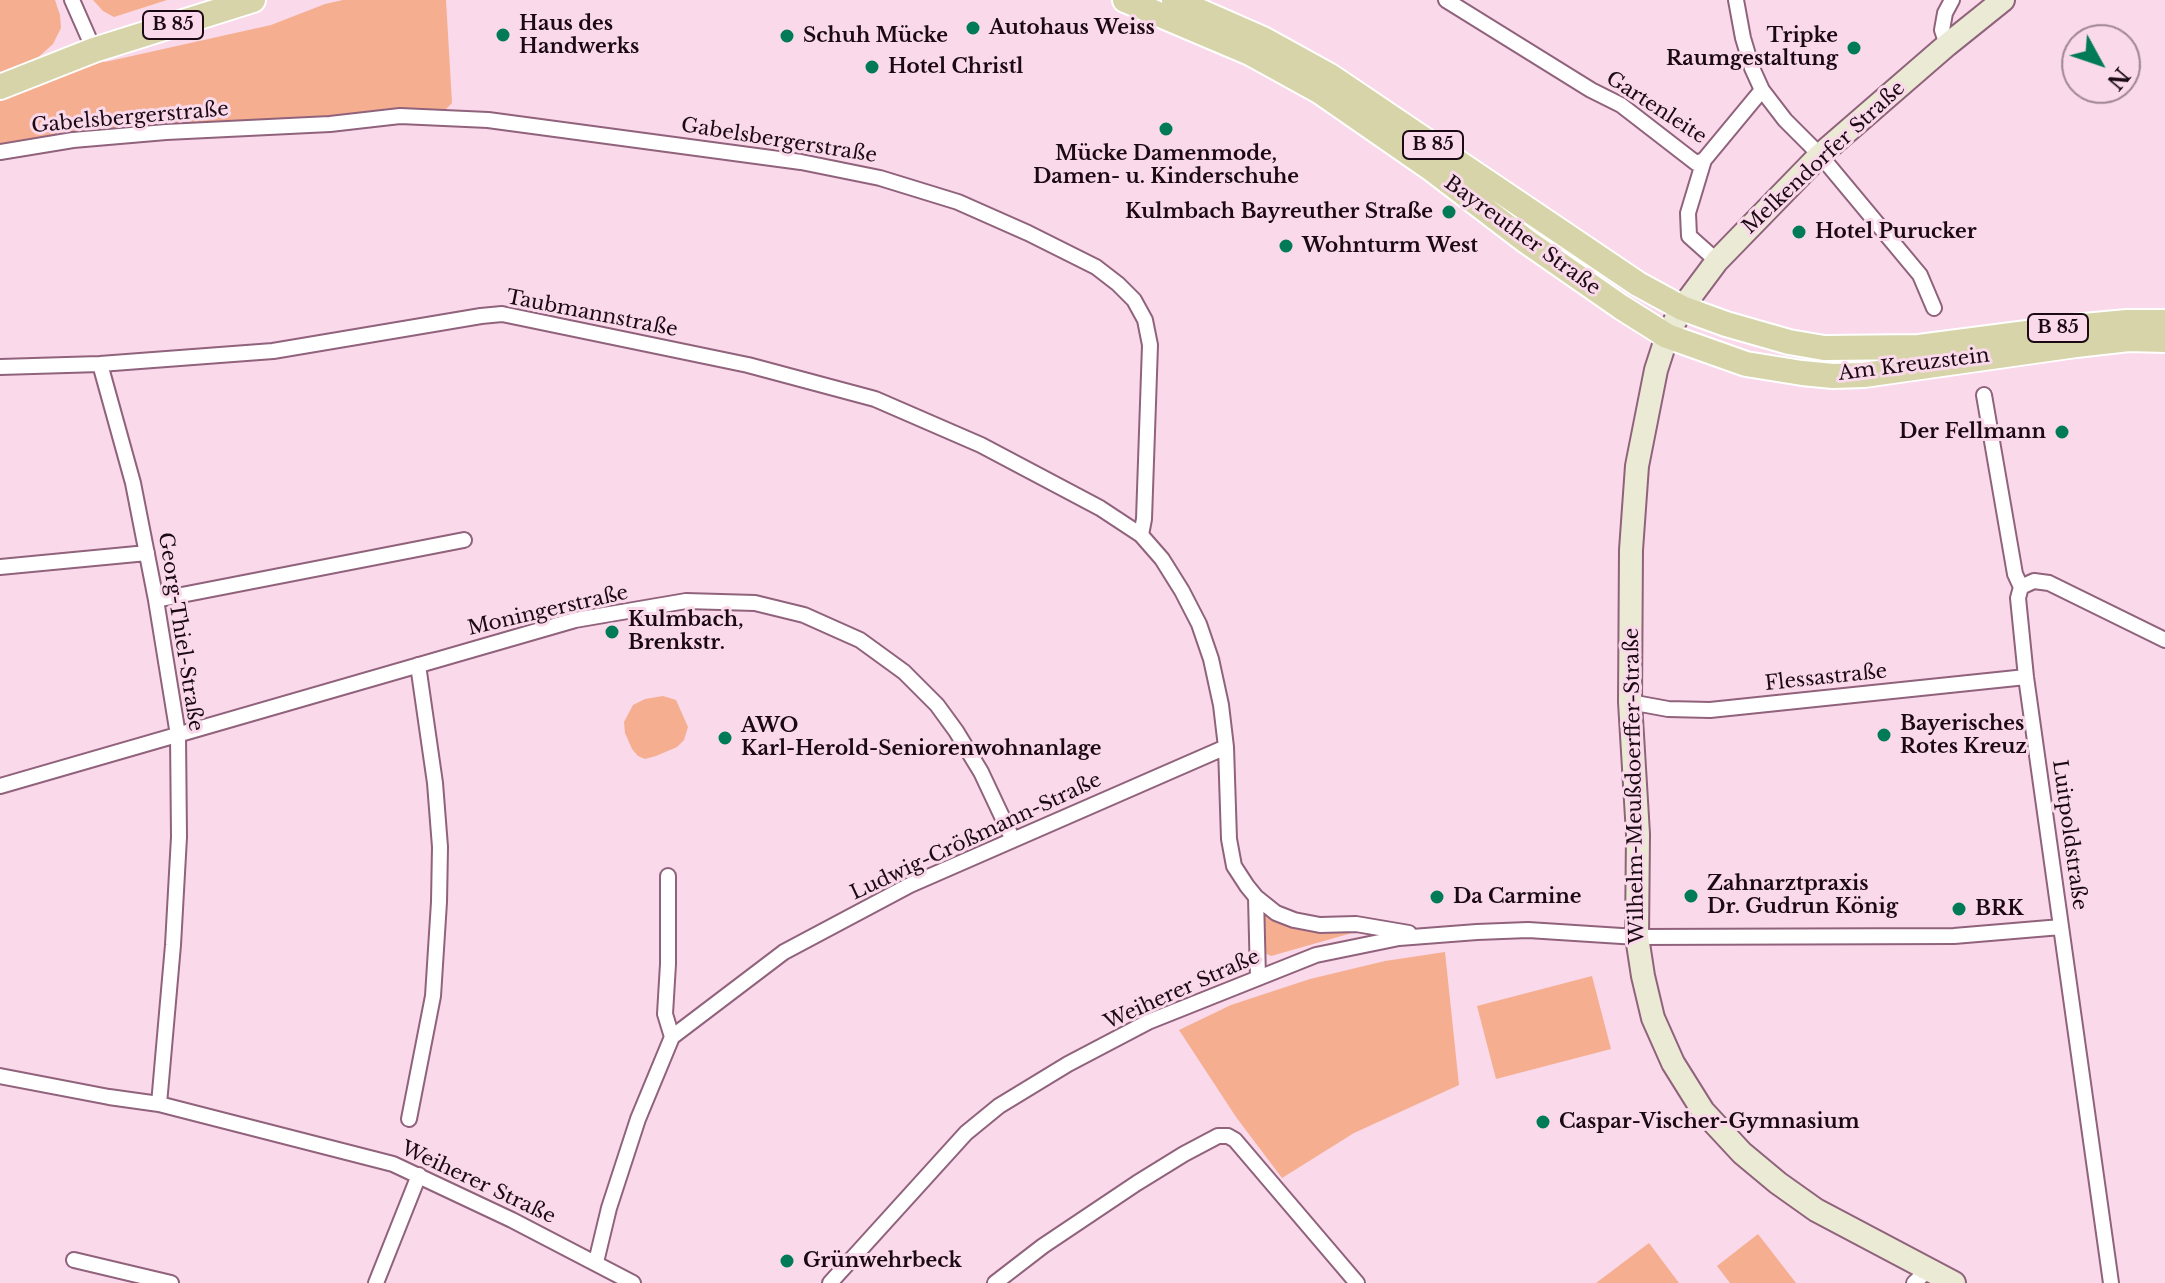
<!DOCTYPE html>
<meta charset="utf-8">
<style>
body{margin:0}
#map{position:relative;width:2165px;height:1283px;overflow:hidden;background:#f9d9ea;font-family:"Libre Baskerville",serif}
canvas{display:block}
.north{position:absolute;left:2061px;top:24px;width:80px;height:80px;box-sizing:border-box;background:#f9d9ea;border:2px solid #a08694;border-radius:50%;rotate:130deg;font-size:22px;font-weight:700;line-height:32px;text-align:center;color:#1b0a14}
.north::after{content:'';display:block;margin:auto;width:28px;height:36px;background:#017a58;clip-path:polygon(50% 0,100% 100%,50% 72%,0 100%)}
</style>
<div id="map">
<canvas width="2165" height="1283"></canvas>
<div class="north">N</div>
</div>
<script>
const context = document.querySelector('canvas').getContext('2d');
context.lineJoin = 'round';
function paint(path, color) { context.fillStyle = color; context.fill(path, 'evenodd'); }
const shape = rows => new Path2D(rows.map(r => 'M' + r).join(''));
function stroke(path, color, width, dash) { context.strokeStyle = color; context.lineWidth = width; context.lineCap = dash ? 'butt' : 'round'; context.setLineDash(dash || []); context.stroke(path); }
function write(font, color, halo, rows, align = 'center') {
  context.font = font + ' "Libre Baskerville",serif'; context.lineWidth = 6; context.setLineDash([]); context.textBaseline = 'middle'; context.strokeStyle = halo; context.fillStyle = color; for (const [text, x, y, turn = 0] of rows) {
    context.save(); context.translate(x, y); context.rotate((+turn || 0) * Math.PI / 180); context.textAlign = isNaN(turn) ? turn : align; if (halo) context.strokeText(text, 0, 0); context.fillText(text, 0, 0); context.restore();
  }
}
const green = shape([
 [0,0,55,0,60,15,61,28,53,44,34,61,0,73],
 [93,0,167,0,114,17,103,11],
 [343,0,446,0,452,103,437,118,0,152,0,87,94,50,105,62,271,25,325,4],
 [663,696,676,700,688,727,684,740,677,747,656,756,645,759,638,756,632,749,625,733,624,722,633,705,645,699],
 [1263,914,1347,929,1352,933,1271,956,1265,953,1262,945],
 [1445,952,1459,1085,1354,1133,1282,1178,1236,1117,1179,1030,1231,1005,1310,979,1385,961],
 [1592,976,1611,1049,1496,1079,1477,1006],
 [1758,1234,1796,1283,1730,1283,1717,1266],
 [1649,1243,1679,1283,1596,1283]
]);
const street = shape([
 [72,0,94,50],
 [1446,0,1591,90,1621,105,1696,163,1704,160],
 [1736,0,1743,38,1752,68,1762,90,1785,120,1820,155,1920,275,1934,308],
 [1947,45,1942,30,1945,13,1952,0],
 [0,152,73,140,166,132,330,124,400,116,488,120,801,162,880,178,958,202,1028,233,1096,267,1118,284,1134,300,1145,320,1150,345,1144,519,1141,535,1162,559,1182,591,1199,624,1211,659,1221,705,1226,747,1229,839,1234,866,1247,886,1256,897,1258,978],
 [1717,261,1689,236,1688,213,1704,160,1762,90],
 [100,364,133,483,156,600,178,735,179,837,173,945,159,1104],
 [0,367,100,364,273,351,481,316,502,314,748,365,875,399,981,445,1100,508,1141,535],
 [1984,395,2015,574,2021,587,2018,598,2026,677,2111,1283],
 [0,567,147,553],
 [2021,587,2034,581,2049,583,2165,640],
 [156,600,464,540],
 [1630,702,1668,709,1710,710,2026,677],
 [0,786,575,620,686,601,755,603,804,615,860,640,904,672,937,705,956,731,981,772,1013,840],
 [668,876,668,964,665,1014,672,1037],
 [1256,897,1276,913,1294,920,1320,925,1356,924,1409,933],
 [0,1076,109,1097,159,1104,393,1164,512,1220,633,1283],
 [409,1119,433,996,439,902,440,847,435,783,418,665],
 [74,1260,171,1283],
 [596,1262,609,1208,638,1119,672,1037,784,952,910,885,1226,747],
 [376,1283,419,1175],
 [830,1283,966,1133,999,1106,1068,1064,1148,1022,1316,955,1399,938,1477,932,1528,930,1637,937,1954,936,2061,927],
 [995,1283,1043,1246,1137,1183,1184,1154,1218,1136,1228,1136,1235,1140,1357,1283],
 [1914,1283,1928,1270]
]);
const secondary = shape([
 [1954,1283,1816,1210,1778,1183,1742,1153,1703,1111,1673,1063,1653,1018,1643,976,1637,937,1638,834,1630,702,1631,550,1637,466,1656,370,1667,336,1682,308,1717,261,1820,155,1947,45,2003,0]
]);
const primary = shape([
 [1125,0,1250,53,1319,91,1433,170,1526,241,1621,307,1667,336,1746,364,1802,373,1833,376,1864,375,2076,345,2129,339,2165,340],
 [1174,0,1263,39,1330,76,1638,284,1682,308,1726,324,1789,342,1824,348,1919,347,2073,327,2127,322,2165,322],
 [0,87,94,50,253,0]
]);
const markers = [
 [973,28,8,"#017a58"],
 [503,35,8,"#017a58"],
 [787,36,8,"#017a58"],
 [1854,48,8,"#017a58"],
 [872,67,8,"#017a58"],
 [1166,129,8,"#017a58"],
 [1449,212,8,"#017a58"],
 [1799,232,8,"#017a58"],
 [1286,246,8,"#017a58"],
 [2062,432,8,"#017a58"],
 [612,632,8,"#017a58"],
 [1884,735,8,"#017a58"],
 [725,738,8,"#017a58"],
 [1691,896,8,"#017a58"],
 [1437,897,8,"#017a58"],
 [1959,909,8,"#017a58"],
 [1543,1122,8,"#017a58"],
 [787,1261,8,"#017a58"]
];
const shields = [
 [173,25,60],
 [1433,145,60],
 [2058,328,60]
];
const shieldNames = [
 ["B 85",173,25],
 ["B 85",1433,145],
 ["B 85",2058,328]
];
const poiNames = [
 ["Haus des",519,24],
 ["Handwerks",519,47],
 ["Autohaus Weiss",989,28],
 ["Schuh Mücke",803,36],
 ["Tripke",1838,36,"right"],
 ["Raumgestaltung",1838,59,"right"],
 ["Hotel Christl",888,67],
 ["Mücke Damenmode,",1166,154,"center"],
 ["Damen- u. Kinderschuhe",1166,177,"center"],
 ["Kulmbach Bayreuther Straße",1433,212,"right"],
 ["Hotel Purucker",1815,232],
 ["Wohnturm West",1302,246],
 ["Der Fellmann",2046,432,"right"],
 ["Kulmbach,",628,620],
 ["Brenkstr.",628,643],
 ["Bayerisches",1900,724],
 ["Rotes Kreuz",1900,747],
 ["AWO",741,726],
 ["Karl-Herold-Seniorenwohnanlage",741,749],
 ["Zahnarztpraxis",1707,884],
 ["Dr. Gudrun König",1707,907],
 ["Da Carmine",1453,897],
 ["BRK",1975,909],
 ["Caspar-Vischer-Gymnasium",1559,1122],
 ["Grünwehrbeck",803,1261]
];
const streetNames = [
 ["Gartenleite",1656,108,33],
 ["Gabelsbergerstraße",130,118,-5],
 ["Gabelsbergerstraße",779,141,9],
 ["Melkendorfer Straße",1824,158,-43],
 ["Bayreuther Straße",1522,236,36],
 ["Taubmannstraße",592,314,11],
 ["Am Kreuzstein",1914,365,-7],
 ["Moningerstraße",548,611,-13],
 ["Georg-Thiel-Straße",180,632,81],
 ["Flessastraße",1826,678,-6],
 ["Wilhelm-Meußdoerffer-Straße",1635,786,-91],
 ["Luitpoldstraße",2069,835,82],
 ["Ludwig-Crößmann-Straße",976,837,-25],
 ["Weiherer Straße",1182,990,-24],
 ["Weiherer Straße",478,1183,25]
];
paint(green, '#f5af90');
stroke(street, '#90627c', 18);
stroke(secondary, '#90627c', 26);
stroke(primary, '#fff', 28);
stroke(street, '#fff', 14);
stroke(secondary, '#ebead4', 22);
stroke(primary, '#d7d4aa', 24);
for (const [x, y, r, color] of markers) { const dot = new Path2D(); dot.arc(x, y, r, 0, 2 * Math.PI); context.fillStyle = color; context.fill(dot); stroke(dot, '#f9d9ea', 3); }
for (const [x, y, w] of shields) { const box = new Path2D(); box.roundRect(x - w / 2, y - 14, w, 28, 6); context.fillStyle = '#f9d9ea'; context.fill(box); stroke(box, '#1b0a14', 2); }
write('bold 18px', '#1b0a14', null, shieldNames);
write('bold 20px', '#1b0a14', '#f9d9ea', poiNames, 'left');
write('20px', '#1b0a14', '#f9d9ea', streetNames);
</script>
